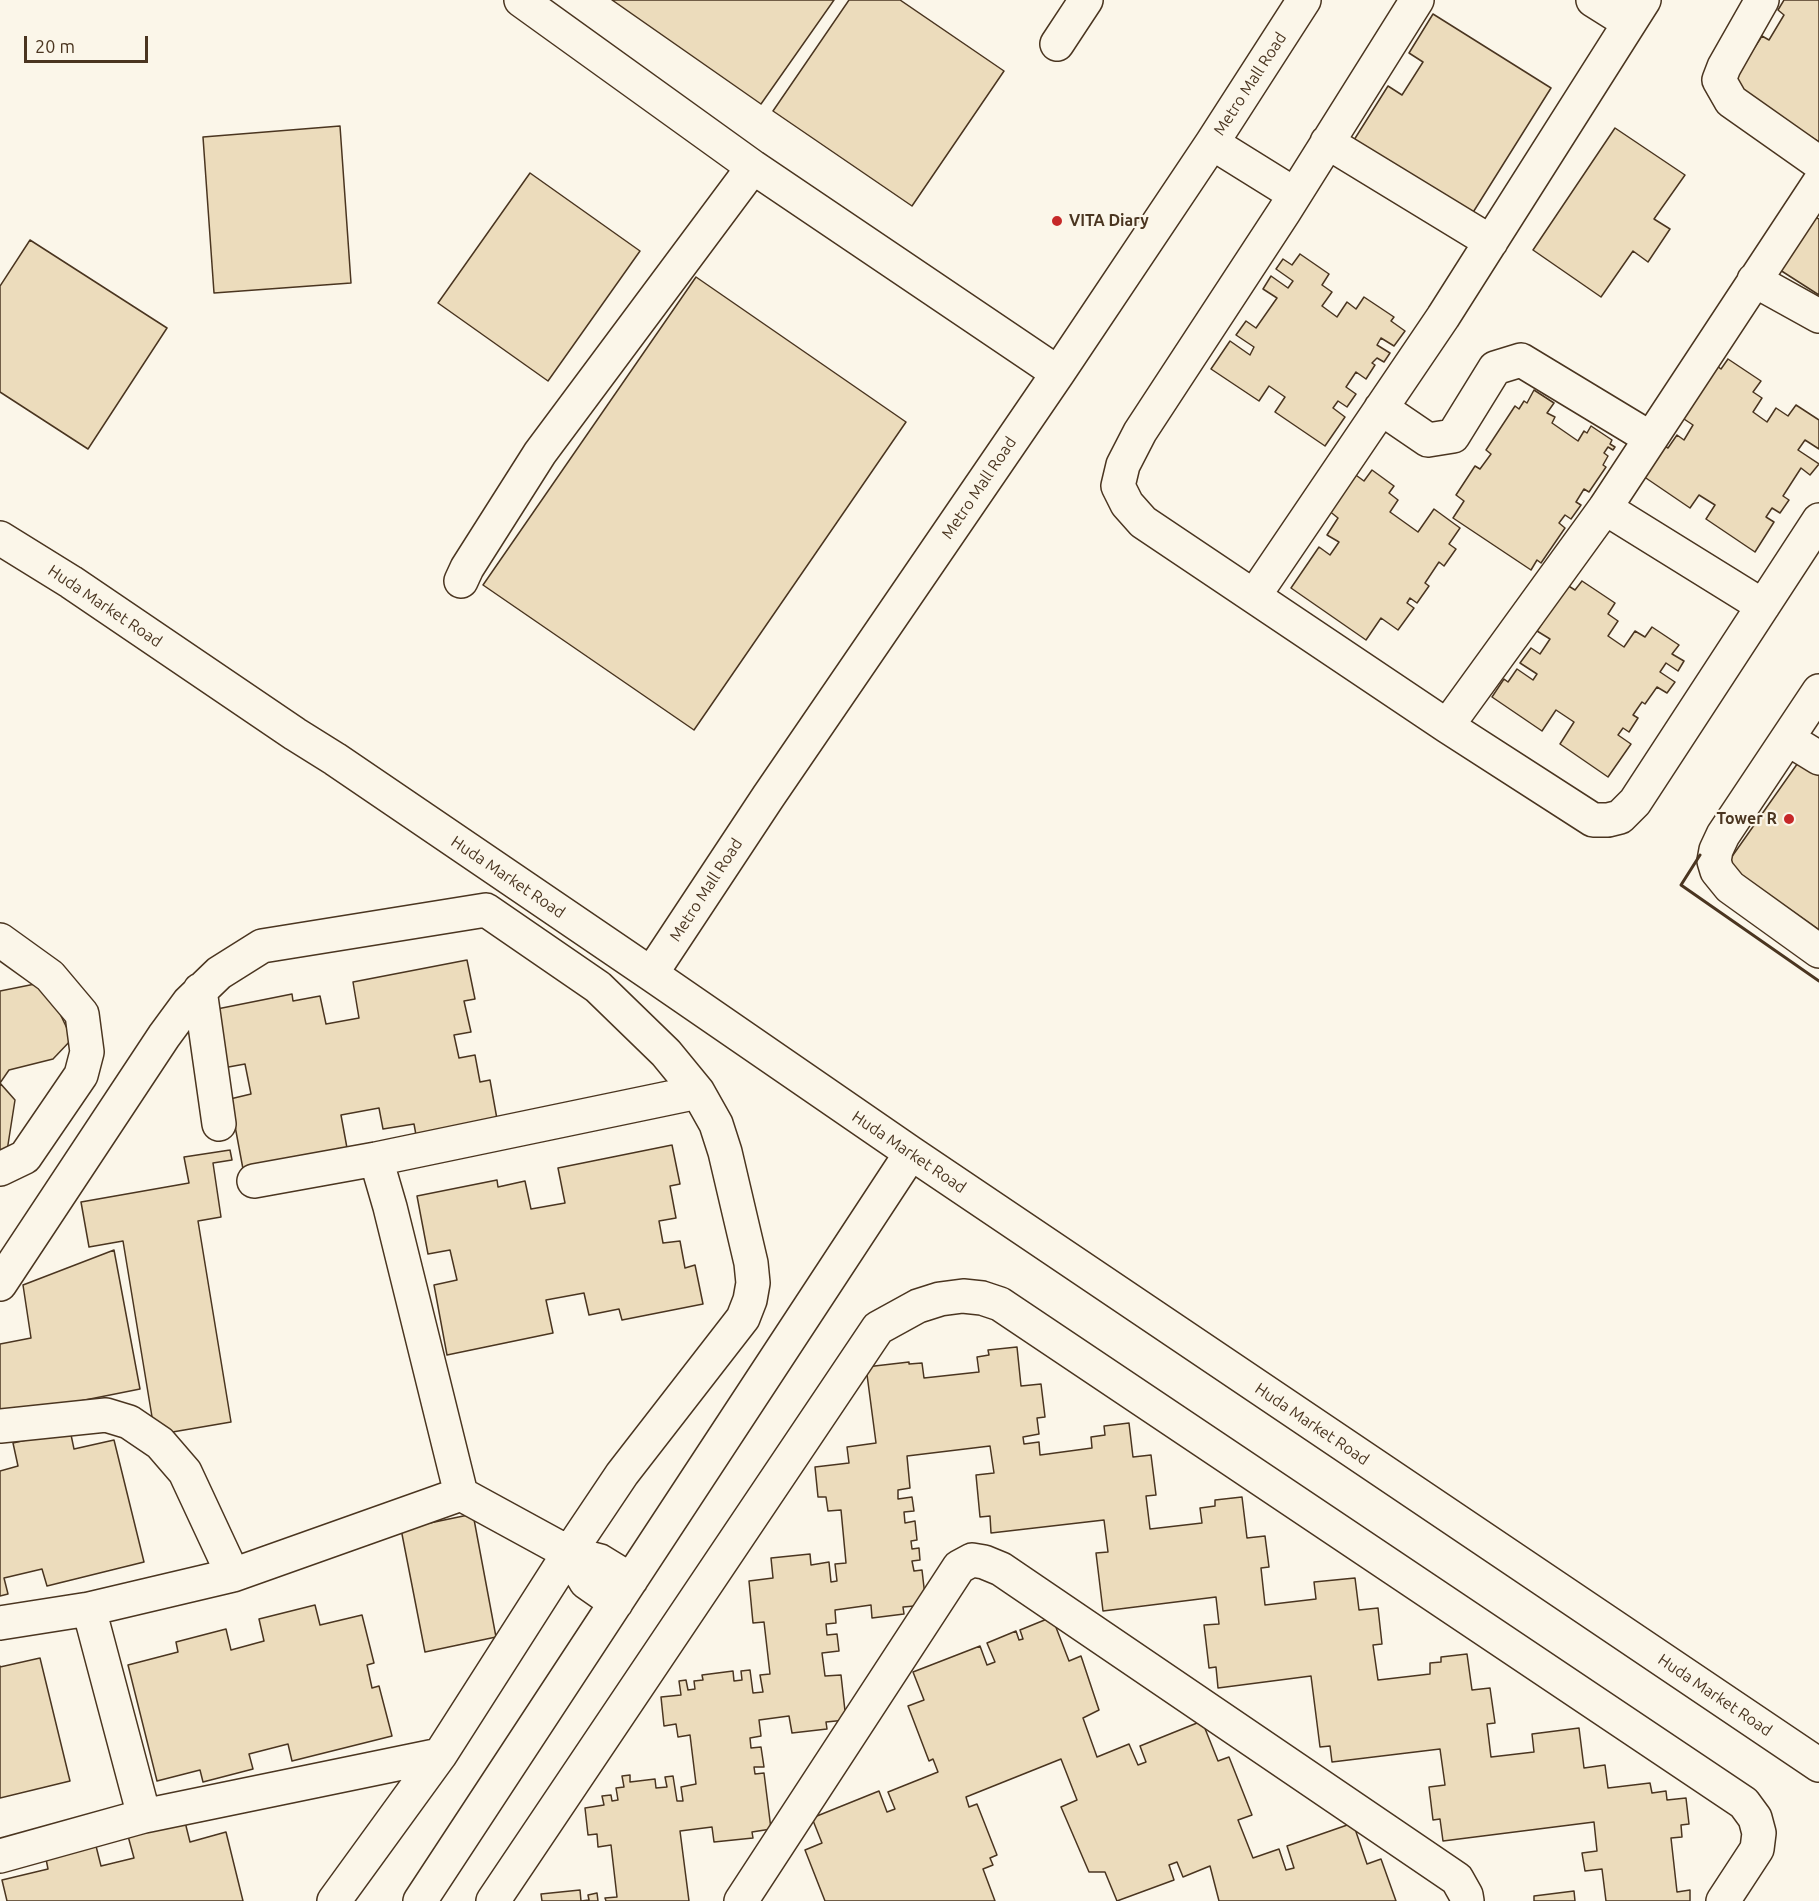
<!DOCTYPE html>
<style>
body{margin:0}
#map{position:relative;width:1819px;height:1901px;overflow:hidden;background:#fbf6e9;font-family:Ubuntu,sans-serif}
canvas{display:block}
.scale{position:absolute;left:24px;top:36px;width:124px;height:27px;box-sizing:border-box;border:3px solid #4a3520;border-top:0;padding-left:8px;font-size:18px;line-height:21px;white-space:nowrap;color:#4a3520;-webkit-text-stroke:4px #fbf6e9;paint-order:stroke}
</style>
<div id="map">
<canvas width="1819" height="1901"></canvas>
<div class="scale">20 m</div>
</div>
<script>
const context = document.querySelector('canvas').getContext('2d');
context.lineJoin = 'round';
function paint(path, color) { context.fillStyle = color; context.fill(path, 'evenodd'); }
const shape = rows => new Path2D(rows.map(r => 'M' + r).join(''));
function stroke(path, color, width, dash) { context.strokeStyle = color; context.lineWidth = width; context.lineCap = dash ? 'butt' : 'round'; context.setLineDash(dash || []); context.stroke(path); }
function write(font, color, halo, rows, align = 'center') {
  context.font = font + ' Ubuntu,sans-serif'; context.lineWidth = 4.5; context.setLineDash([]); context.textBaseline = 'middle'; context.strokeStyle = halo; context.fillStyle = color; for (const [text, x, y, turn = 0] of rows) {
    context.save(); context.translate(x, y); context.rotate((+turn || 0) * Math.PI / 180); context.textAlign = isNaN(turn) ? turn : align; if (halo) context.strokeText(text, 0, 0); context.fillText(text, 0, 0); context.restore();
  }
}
const building = shape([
 [612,0,834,0,761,104,612,0],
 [849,0,900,0,1004,71,912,206,773,111,849,0],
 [1784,0,1819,0,1819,142,1730,85,1762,36,1769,40,1784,15,1778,10,1784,0],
 [1433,14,1551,88,1472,214,1354,140,1388,86,1402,95,1423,62,1409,53,1433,14],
 [340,126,351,283,214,293,203,137,340,126],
 [1615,128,1685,175,1654,219,1670,229,1648,262,1633,251,1601,297,1533,250,1615,128],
 [530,173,640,251,548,381,438,303,530,173],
 [1814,216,1819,219,1819,295,1780,270,1814,216],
 [30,240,167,328,88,449,0,392,0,286,30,240],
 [1300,254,1329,274,1322,285,1332,292,1322,306,1337,317,1347,302,1356,309,1364,297,1394,317,1391,321,1405,331,1394,346,1381,338,1377,345,1390,353,1384,362,1377,358,1372,363,1375,365,1366,379,1356,372,1346,387,1356,394,1347,407,1338,401,1333,408,1345,417,1325,446,1275,412,1285,397,1269,386,1259,401,1211,369,1230,341,1250,355,1254,347,1236,335,1246,321,1256,328,1277,298,1263,289,1271,276,1288,288,1293,281,1276,269,1283,259,1292,265,1300,254],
 [696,277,906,422,694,730,483,585,696,277],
 [1728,359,1761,381,1753,392,1762,398,1753,412,1767,422,1776,408,1788,416,1796,405,1819,420,1819,449,1805,440,1798,450,1819,464,1810,475,1801,468,1783,496,1789,500,1780,513,1772,508,1766,517,1774,522,1755,552,1706,519,1715,505,1699,495,1690,508,1640,474,1660,443,1668,448,1677,435,1684,440,1693,425,1681,417,1713,363,1721,369,1728,359],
 [1534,390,1554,403,1547,413,1555,417,1552,423,1578,441,1584,431,1587,433,1591,426,1612,440,1610,444,1615,447,1613,450,1608,447,1604,453,1608,456,1603,465,1606,467,1589,492,1584,489,1576,502,1581,505,1571,519,1565,515,1559,523,1565,528,1541,563,1537,560,1531,570,1453,518,1464,501,1456,495,1475,466,1480,469,1491,454,1486,450,1515,406,1519,409,1524,401,1527,403,1534,390],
 [1372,470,1394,486,1389,493,1398,500,1390,512,1418,532,1434,509,1460,528,1449,544,1456,549,1444,566,1439,562,1425,583,1429,586,1417,603,1410,598,1407,603,1414,608,1398,630,1381,618,1366,640,1291,588,1319,547,1330,555,1339,542,1327,535,1338,518,1328,510,1353,473,1364,481,1372,470],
 [1582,581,1615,603,1608,614,1618,621,1608,636,1624,647,1635,631,1645,637,1652,627,1679,645,1672,654,1684,661,1678,671,1666,663,1660,672,1675,682,1667,693,1657,687,1645,704,1642,702,1633,715,1638,718,1629,732,1623,728,1618,735,1631,744,1608,777,1560,744,1574,722,1556,710,1542,731,1492,697,1504,679,1508,682,1517,669,1533,680,1537,674,1520,663,1531,648,1540,654,1550,639,1537,631,1567,585,1575,590,1582,581],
 [1800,760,1819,774,1819,930,1726,865,1800,760],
 [467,960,475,999,464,1001,471,1032,454,1035,459,1058,475,1055,480,1082,490,1080,497,1119,416,1135,414,1124,383,1129,379,1108,341,1115,347,1148,243,1169,230,1099,251,1094,245,1064,223,1068,212,1010,292,994,293,1001,320,996,326,1024,359,1018,353,982,467,960],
 [35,984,54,1001,72,1039,53,1059,9,1070,0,1083,0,991,35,984],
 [0,1083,15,1100,7,1151,0,1151,0,1083],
 [672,1145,680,1184,670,1186,676,1218,659,1221,663,1243,680,1241,685,1268,695,1265,703,1304,622,1320,619,1309,589,1315,584,1293,546,1300,553,1333,447,1355,434,1285,457,1280,450,1250,428,1254,417,1196,497,1180,498,1187,525,1181,531,1209,565,1203,558,1168,672,1145],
 [230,1150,232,1160,213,1163,221,1217,198,1221,231,1422,155,1435,123,1241,89,1247,81,1202,189,1183,184,1157,230,1150],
 [114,1250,140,1389,0,1417,0,1344,31,1338,23,1285,114,1250],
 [1017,1347,1021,1386,1041,1384,1045,1417,1037,1418,1039,1434,1023,1437,1024,1444,1039,1442,1040,1455,1092,1448,1091,1437,1105,1435,1104,1426,1129,1423,1133,1457,1151,1455,1156,1495,1146,1496,1150,1529,1202,1523,1200,1508,1215,1506,1215,1500,1242,1497,1247,1538,1265,1536,1269,1567,1261,1568,1265,1605,1316,1599,1314,1582,1355,1578,1359,1610,1378,1608,1382,1644,1373,1645,1378,1680,1430,1674,1430,1663,1441,1662,1441,1657,1467,1654,1472,1690,1490,1688,1495,1723,1487,1724,1491,1757,1534,1752,1532,1734,1579,1728,1584,1768,1605,1765,1608,1788,1650,1783,1652,1793,1666,1791,1667,1800,1686,1798,1689,1824,1681,1825,1682,1837,1671,1838,1677,1892,1690,1890,1690,1901,1606,1901,1602,1869,1585,1871,1582,1853,1597,1851,1594,1822,1443,1841,1440,1819,1433,1820,1429,1787,1445,1785,1440,1749,1332,1762,1330,1746,1320,1747,1311,1676,1218,1688,1216,1667,1209,1668,1204,1625,1219,1624,1216,1597,1103,1611,1096,1553,1108,1552,1104,1520,991,1533,990,1516,980,1517,976,1475,994,1473,990,1446,907,1456,910,1488,898,1490,898,1499,912,1497,914,1511,904,1512,905,1523,915,1521,917,1540,911,1541,912,1549,919,1548,920,1560,912,1561,914,1571,922,1570,926,1605,903,1607,904,1614,872,1618,871,1605,835,1610,836,1623,826,1624,827,1635,837,1634,839,1651,822,1653,825,1676,841,1675,846,1720,826,1722,827,1729,792,1733,789,1716,759,1720,761,1736,750,1738,751,1748,761,1747,764,1767,754,1767,755,1774,764,1773,771,1829,752,1832,753,1838,714,1842,712,1827,680,1831,689,1901,606,1901,605,1898,617,1897,611,1845,598,1847,597,1834,588,1835,585,1808,604,1805,602,1796,611,1795,612,1801,618,1800,616,1788,624,1787,622,1776,630,1775,630,1782,655,1779,656,1788,667,1787,665,1777,673,1776,677,1801,683,1801,681,1787,696,1784,690,1735,678,1737,676,1724,664,1726,661,1697,681,1695,679,1681,686,1680,688,1690,695,1689,694,1681,703,1680,702,1675,733,1671,734,1681,742,1680,741,1671,750,1670,753,1693,763,1692,760,1675,770,1674,764,1622,753,1623,749,1581,773,1578,771,1558,810,1554,811,1565,829,1562,831,1582,837,1581,835,1564,846,1563,841,1510,828,1511,826,1497,818,1497,815,1467,849,1463,847,1447,876,1443,866,1367,909,1362,909,1364,922,1363,924,1378,979,1372,977,1357,989,1355,988,1350,1017,1347],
 [70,1430,74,1449,114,1440,144,1562,47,1586,42,1569,4,1578,8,1594,0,1596,0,1471,18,1466,13,1443,70,1430],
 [473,1514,496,1637,425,1652,401,1529,473,1514],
 [315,1605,320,1625,362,1615,374,1663,367,1665,372,1688,379,1686,392,1736,292,1761,288,1744,249,1754,253,1769,203,1782,200,1770,157,1781,128,1665,178,1652,176,1642,226,1629,231,1650,264,1641,259,1619,315,1605],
 [1052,1617,1069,1661,1081,1656,1099,1710,1083,1718,1097,1757,1129,1744,1138,1765,1146,1762,1140,1746,1202,1721,1218,1761,1229,1757,1252,1815,1238,1820,1253,1858,1279,1849,1286,1870,1294,1868,1287,1846,1353,1823,1367,1864,1381,1859,1396,1901,1219,1901,1210,1866,1183,1877,1177,1862,1169,1865,1174,1880,1117,1901,1105,1872,1089,1872,1061,1807,1077,1800,1061,1759,966,1797,969,1807,977,1804,997,1855,990,1858,993,1865,983,1869,995,1901,825,1901,805,1850,822,1843,812,1818,879,1791,887,1812,895,1809,888,1792,938,1772,933,1759,929,1761,908,1706,924,1700,913,1672,980,1646,987,1665,995,1662,987,1643,1016,1631,1019,1640,1023,1639,1020,1630,1052,1617],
 [40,1658,70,1781,0,1798,0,1666,0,1667,40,1658],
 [185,1822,190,1842,226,1832,243,1901,7,1901,2,1880,48,1869,46,1859,96,1846,101,1866,134,1858,128,1836,185,1822],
 [580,1890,581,1901,589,1900,588,1895,597,1893,598,1901,542,1901,541,1894,580,1890],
 [1574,1891,1575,1901,1534,1901,1534,1896,1574,1891]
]);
const minor = shape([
 [521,0,753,167,1058,373],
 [1417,0,1284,212,1140,432,1123,465,1118,486,1127,504,1143,522,1447,726,1593,820,1608,820,1620,817,1635,802,1819,520],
 [1593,0,1628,22],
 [1762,0,1724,67,1719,80,1731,101,1819,163],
 [1057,44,1086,0],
 [1327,142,1491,242],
 [1212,143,1294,194],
 [1754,280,1819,316],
 [1381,408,1428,440,1453,436,1495,368,1521,360,1650,438],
 [1605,508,1763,606],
 [0,538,71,582,295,734,335,759,651,974,911,1153,1819,1765],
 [461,581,467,568,540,453,753,167],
 [1254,596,1443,317,1644,0],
 [1819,691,1723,835,1716,850,1714,861,1717,871,1730,887,1819,951],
 [1447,726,1605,508,1819,183],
 [1788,739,1819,758],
 [0,940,50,976,82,1014,87,1052,81,1075,25,1157,0,1169],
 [651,974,768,797,1058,373,1212,143,1304,0],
 [200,990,219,1124],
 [376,1159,390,1207,461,1494],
 [254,1181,376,1159,698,1092],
 [0,1284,164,1036,189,1002,219,973,262,946,486,910,598,987,666,1053,698,1092,716,1124,725,1152,751,1263,753,1283,750,1300,743,1318,622,1474,569,1553,440,1755,334,1901],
 [0,1426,106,1415,129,1422,160,1443,185,1472,233,1575],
 [569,1553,586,1582,616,1603],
 [89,1609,144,1816],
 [0,1623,89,1609,233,1575,461,1494,569,1553,600,1561,631,1580],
 [0,1856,144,1816,440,1755],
 [420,1901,911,1153],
 [493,1901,878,1328,918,1306,940,1299,963,1296,982,1298,1000,1304,1744,1803,1755,1818,1759,1833,1757,1849,1723,1901],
 [741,1901,959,1567,972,1560,984,1562,1001,1569,1457,1879,1466,1895,1467,1901]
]);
const wall = shape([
 [1700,855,1681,885,1819,981]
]);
const markers = [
 [1057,221,6,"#c62828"],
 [1789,819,6,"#c62828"]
];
const streetNames = [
 ["Metro Mall Road",1250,84,-57],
 ["Metro Mall Road",979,488,-56],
 ["Huda Market Road",105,606,34],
 ["Huda Market Road",508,877,34],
 ["Metro Mall Road",706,890,-57],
 ["Huda Market Road",909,1152,34],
 ["Huda Market Road",1312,1424,34],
 ["Huda Market Road",1715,1695,34]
];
const poiNames = [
 ["VITA Diary",1069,221],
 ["Tower R",1777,819,"right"]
];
paint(building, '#ecdcbc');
stroke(building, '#4a3520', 1.5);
stroke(minor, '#4a3520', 36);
stroke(minor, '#fbf6e9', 33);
stroke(wall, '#4a3520', 3);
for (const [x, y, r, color] of markers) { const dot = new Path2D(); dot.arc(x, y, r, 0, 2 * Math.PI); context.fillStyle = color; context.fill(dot); stroke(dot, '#fbf6e9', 2); }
write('16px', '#4a3520', '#fbf6e9', streetNames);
write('bold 16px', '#4a3520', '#fbf6e9', poiNames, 'left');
</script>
